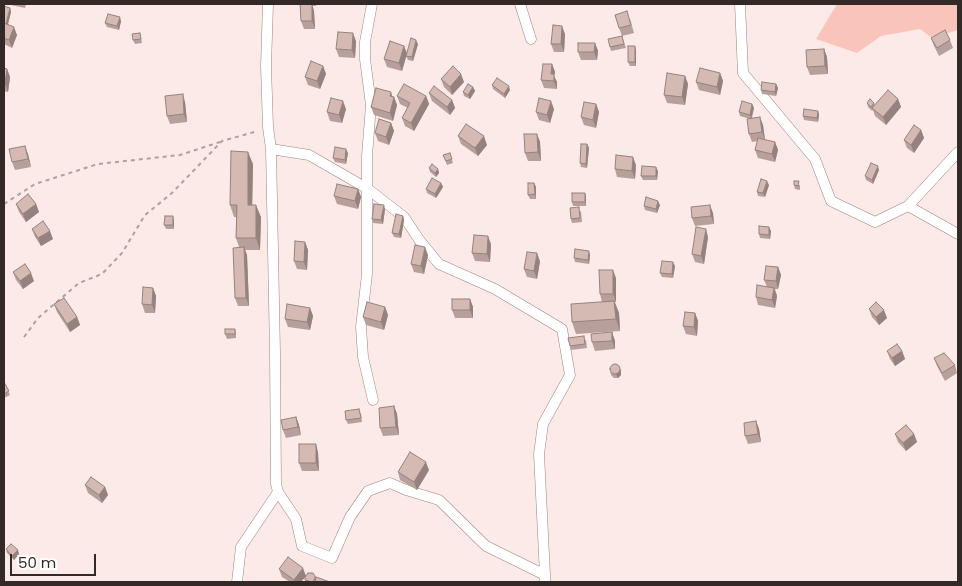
<!DOCTYPE html>
<style>
body{margin:0}
#map{position:relative;width:962px;height:586px;overflow:hidden;background:#fbeae7;font-family:Poppins,sans-serif}
canvas{display:block}
.frame{position:absolute;inset:0;border:5px solid #332927;pointer-events:none}
.scale{position:absolute;left:10px;top:554px;width:86px;height:22px;box-sizing:border-box;border:2px solid #332927;border-top:0;padding-left:6px;font-size:15px;line-height:18px;white-space:nowrap;color:#332927;-webkit-text-stroke:4px #fff;paint-order:stroke}
</style>
<div id="map">
<canvas width="962" height="586"></canvas>
<div class="frame"></div>
<div class="scale">50 m</div>
</div>
<script>
const context = document.querySelector('canvas').getContext('2d');
context.lineJoin = 'round';
function paint(path, color) { context.fillStyle = color; context.fill(path, 'evenodd'); }
const shape = rows => new Path2D(rows.map(r => 'M' + r).join(''));
function stroke(path, color, width, dash) { context.strokeStyle = color; context.lineWidth = width; context.lineCap = dash ? 'butt' : 'round'; context.setLineDash(dash || []); context.stroke(path); }
const green = shape([
 [837,4,958,4,958,30,932,38,920,29,881,36,857,53,816,39]
]);
const path = shape([
 [4,204,35,184,98,164,180,155,220,142],
 [24,337,38,318,79,283,102,274,122,253,145,215,172,193,222,141,258,131]
]);
const minor = shape([
 [372,4,365,42,365,59,371,105,367,156,367,274,361,327,363,357,373,400],
 [520,4,531,39],
 [740,4,743,73,815,159,831,201,875,222,908,206,958,234],
 [271,149,309,155,368,189,404,217,420,241,439,264,495,289,562,329,570,375,543,424,539,454,545,575],
 [908,206,958,152],
 [278,492,296,519,302,546,332,558,350,517,368,491,390,483,406,490,439,500,486,546,545,575,545,582],
 [237,582,241,547,278,492,276,484,275,353,271,149,268,127,266,66,268,4]
]);
const wall = shape([
 [11,4,26,4,25,8,11,5],
 [300,4,316,4,316,6,312,6,314,11,315,29,304,29,301,21],
 [4,6,10,8,11,12,8,24,17,35,12,48,4,44],
 [630,19,634,33,622,36,626,48,611,51,610,47,622,36,619,28],
 [121,21,119,30,107,27,105,23],
 [140,33,142,43,135,44,133,40],
 [565,34,564,52,554,52,551,44],
 [931,38,950,40,953,48,939,56,934,46],
 [356,41,355,58,339,57,336,49],
 [595,43,598,51,597,60,581,60,578,52],
 [418,44,413,61,408,60,406,56,402,71,387,67,384,59,404,46,407,53],
 [824,49,827,57,828,74,810,75,807,67],
 [636,50,636,66,630,66,628,62],
 [552,64,555,72,554,76,557,82,557,89,544,88,541,80],
 [323,66,326,74,320,89,308,85,305,77],
 [4,68,7,69,10,77,8,92,4,91],
 [720,73,723,81,720,95,699,90,696,82],
 [685,76,688,84,685,105,667,103,664,95],
 [441,79,464,82,452,95,444,87],
 [776,84,778,88,776,96,762,94,761,90],
 [492,85,510,90,505,98,493,89],
 [473,87,475,91,470,99,464,96,463,92],
 [429,93,452,100,455,108,450,115,432,101],
 [397,96,426,96,429,104,414,131,405,126,402,118,408,108,400,104],
 [392,97,394,97,397,105,393,121,374,115,371,107],
 [898,99,901,107,886,125,875,116,873,110,872,111,868,107,867,103,874,103,875,105],
 [185,102,187,122,170,124,167,116],
 [596,104,599,112,596,128,584,125,581,117],
 [752,104,754,108,752,118,763,125,765,140,775,142,778,150,775,162,758,158,755,150,758,141,752,142,749,134,750,119,740,116,739,112],
 [346,109,342,123,330,121,327,112],
 [554,109,550,123,539,120,536,112],
 [818,111,819,115,818,122,804,120,803,116],
 [391,123,394,131,389,145,378,141,375,133],
 [921,130,924,138,914,153,907,148,904,140],
 [537,134,540,142,541,161,528,161,525,153],
 [458,136,487,145,478,156,461,144],
 [587,144,589,148,587,168,581,167,580,163],
 [348,153,346,164,335,162,333,158],
 [450,153,453,163,447,165,443,155],
 [28,154,31,167,15,170,12,162],
 [253,164,252,205,261,217,260,250,245,250,247,255,249,306,238,306,235,298,239,247,236,238,236,217,234,217,230,205],
 [636,165,635,179,617,177,615,169],
 [429,168,438,169,439,173,436,177,430,172],
 [879,170,873,184,866,180,865,176],
 [658,171,657,180,643,180,641,176],
 [441,183,443,187,436,198,427,193,426,189],
 [534,183,536,187,536,199,530,199,528,195],
 [769,185,765,197,758,196,757,192],
 [794,185,800,185,800,190,795,189],
 [358,189,361,197,358,209,337,204,334,196],
 [585,193,586,197,586,206,573,206,572,202],
 [16,204,36,204,39,212,26,222,19,212],
 [660,205,657,213,645,210,644,206],
 [385,209,383,224,373,223,372,219],
 [581,211,582,222,572,223,571,219],
 [713,213,714,224,695,226,692,218],
 [403,216,404,220,401,238,394,237,392,233],
 [174,220,174,229,166,229,164,225],
 [32,229,53,239,41,246,35,237],
 [771,231,770,239,760,238,759,234],
 [708,237,704,264,695,262,692,254],
 [305,242,308,250,307,270,297,269,294,261],
 [491,244,490,262,475,261,472,253],
 [428,255,424,274,414,272,411,264],
 [590,255,589,264,575,262,574,258],
 [540,261,537,279,527,277,524,269],
 [675,266,673,278,662,277,660,273],
 [778,267,781,275,778,289,775,289,777,296,775,308,758,305,756,297,767,287,764,280],
 [13,272,34,281,23,289,16,280],
 [616,278,616,302,615,302,619,313,620,331,576,334,572,322,602,302,600,294],
 [153,288,156,296,155,313,145,313,142,304],
 [470,299,473,307,473,318,455,318,452,310],
 [54,304,77,317,80,325,70,332,57,312],
 [385,307,388,315,384,330,366,325,363,317],
 [310,308,313,316,310,330,288,327,285,319],
 [869,309,887,318,879,325,872,317],
 [695,313,698,321,697,336,686,334,683,326],
 [235,329,236,333,236,338,227,339,225,334],
 [612,332,615,341,615,349,595,351,592,342],
 [586,340,587,348,571,350,570,346],
 [887,351,902,351,905,359,895,366,890,359],
 [934,358,955,365,957,373,945,381,937,366],
 [619,367,621,371,621,375,618,378,614,378,611,375,610,371],
 [4,382,10,395,4,398],
 [394,406,397,414,399,435,383,436,380,428],
 [361,413,362,422,348,424,346,420],
 [296,417,299,425,301,435,286,438,283,430],
 [756,421,759,429,761,442,748,444,745,436],
 [895,434,914,434,917,442,906,451,898,442],
 [318,452,319,471,302,471,299,463],
 [429,470,417,490,400,480,398,472],
 [85,485,105,487,108,495,102,503,88,493],
 [6,549,19,554,14,560,7,553],
 [279,569,306,575,330,582,306,582,305,577,301,582,290,582,282,577]
]);
const shadedWall = shape([
 [312,4,314,11,315,29,312,21],
 [10,8,11,12,7,28,5,24],
 [120,17,121,21,119,30,117,26],
 [562,26,565,34,564,52,561,44],
 [14,27,17,35,12,48,9,40],
 [353,33,356,41,355,58,352,50],
 [416,40,418,44,413,61,412,57],
 [595,43,598,51,597,60,594,52],
 [404,46,407,54,402,71,399,63],
 [635,46,636,50,636,66,635,62],
 [824,49,827,57,828,74,825,66],
 [552,64,555,72,554,76,557,82,557,89,551,74],
 [323,66,326,74,320,89,317,81],
 [7,69,10,77,8,92,5,84],
 [720,73,723,81,720,95,717,87],
 [461,74,464,82,452,95,450,87],
 [685,76,688,84,685,105,682,97],
 [776,84,778,88,776,96,775,92],
 [509,86,510,90,505,98,504,94],
 [473,87,475,91,470,99,468,95],
 [391,92,393,99,394,97,397,105,393,121,390,113,390,96],
 [183,94,185,102,187,122,184,114],
 [426,96,429,104,414,131,411,123],
 [898,99,901,107,886,125,883,117],
 [452,100,455,108,450,115,447,107],
 [343,101,346,109,342,123,339,115],
 [551,101,554,109,550,123,547,115],
 [596,104,599,112,596,128,593,120],
 [752,104,754,108,751,119,750,115],
 [818,111,819,115,818,122,817,118],
 [760,117,763,125,765,140,762,132],
 [391,123,394,131,389,145,386,137],
 [921,130,924,138,914,153,911,145],
 [537,134,540,142,541,161,538,152],
 [484,136,487,145,478,156,475,148],
 [775,142,778,150,775,162,772,154],
 [587,144,589,148,587,168,586,164],
 [25,146,28,154,31,167,28,159],
 [346,149,348,153,346,164,345,160],
 [248,152,253,164,252,217,248,205],
 [633,157,636,165,635,179,632,171],
 [878,166,879,170,873,184,872,180],
 [656,167,658,171,657,180,656,176],
 [438,169,439,173,436,177,435,173],
 [767,181,769,185,765,197,763,193],
 [441,183,443,187,436,198,435,194],
 [534,183,536,187,536,199,535,194],
 [358,189,361,197,358,209,355,201],
 [585,193,586,197,586,206,585,202],
 [658,201,660,205,657,213,656,209],
 [36,204,39,212,26,222,23,214],
 [256,205,261,217,260,250,256,238],
 [384,205,385,209,383,224,381,220],
 [710,205,713,213,714,224,711,216],
 [173,216,174,220,174,229,173,225],
 [403,216,404,220,401,238,399,234],
 [769,227,771,231,770,239,769,235],
 [706,229,708,237,704,264,701,256],
 [50,231,53,239,41,246,38,238],
 [488,236,491,244,490,262,487,254],
 [305,242,308,250,307,270,304,262],
 [244,247,247,255,249,306,246,298],
 [425,247,428,255,424,274,421,266],
 [589,251,590,255,589,264,588,260],
 [537,253,540,261,537,279,534,271],
 [673,262,675,266,673,278,672,274],
 [778,267,781,275,778,289,776,281],
 [613,270,616,278,616,302,613,294],
 [31,273,34,281,23,289,20,281],
 [153,288,156,296,155,313,152,305],
 [774,288,777,296,775,308,772,300],
 [470,299,473,307,473,318,470,310],
 [614,301,619,313,620,331,616,319],
 [385,307,388,315,384,330,381,322],
 [310,308,313,316,310,330,307,322],
 [884,310,887,318,879,325,876,317],
 [695,313,698,321,697,336,694,327],
 [77,317,80,325,70,332,67,324],
 [612,332,615,341,615,349,612,341],
 [902,351,905,359,895,366,892,358],
 [619,367,621,371,621,375,618,378,616,374],
 [394,406,397,414,399,435,396,427],
 [296,417,299,425,301,435,298,427],
 [756,421,759,429,761,442,758,434],
 [914,434,917,442,906,451,903,443],
 [316,444,318,452,319,471,316,463],
 [426,462,429,470,417,490,414,482],
 [105,487,108,495,102,503,99,495],
 [18,550,19,554,14,560,12,556],
 [303,568,306,576,301,582,295,582,294,580]
]);
const building = shape([
 [300,4,312,4,312,21,301,21,300,4],
 [4,6,10,8,6,24,4,23,4,6],
 [627,11,631,25,619,28,615,15,627,11],
 [108,14,120,17,117,26,105,23,108,14],
 [4,23,14,27,9,40,4,38,4,23],
 [553,25,562,26,561,44,551,44,553,25],
 [945,30,950,40,937,48,931,38,945,30],
 [338,32,353,33,352,50,336,49,338,32],
 [140,33,141,39,133,40,132,34,140,33],
 [622,36,624,44,610,47,608,39,622,36],
 [411,38,416,40,412,57,406,56,411,38],
 [390,41,404,46,399,63,384,59,390,41],
 [578,43,595,43,594,52,578,52,578,43],
 [628,46,635,46,635,62,628,62,628,46],
 [824,49,825,66,807,67,806,50,824,49],
 [311,61,323,66,317,81,305,77,311,61],
 [543,64,552,64,551,74,554,74,554,81,541,80,543,64],
 [453,66,461,74,450,87,441,79,453,66],
 [4,68,7,69,5,84,4,84,4,68],
 [700,68,720,73,717,87,696,82,700,68],
 [667,73,685,76,682,97,664,95,667,73],
 [497,78,509,86,504,94,492,85,497,78],
 [762,82,776,84,775,92,761,90,762,82],
 [404,84,426,96,411,123,402,118,410,103,397,96,404,84],
 [468,84,473,87,468,95,463,92,468,84],
 [434,86,452,100,447,107,429,93,434,86],
 [376,88,391,92,390,96,394,97,390,113,371,107,376,88],
 [888,90,898,99,883,117,872,108,888,90],
 [183,94,184,114,167,116,165,96,183,94],
 [331,98,343,101,339,115,327,112,331,98],
 [539,98,551,101,547,115,536,112,539,98],
 [870,99,874,103,871,107,867,103,870,99],
 [742,101,752,104,750,115,739,112,742,101],
 [584,102,596,104,593,120,581,117,584,102],
 [804,109,818,111,817,118,803,116,804,109],
 [760,117,762,132,749,134,747,119,760,117],
 [379,119,391,123,386,137,375,133,379,119],
 [466,124,484,136,475,148,458,136,466,124],
 [914,125,921,130,911,145,904,140,914,125],
 [524,134,537,134,538,152,525,153,524,134],
 [758,138,775,142,772,154,755,150,758,138],
 [581,144,587,144,586,164,580,163,581,144],
 [25,146,28,159,12,162,9,149,25,146],
 [335,147,346,149,345,160,333,158,335,147],
 [231,151,248,152,248,205,256,205,256,238,236,238,237,205,230,205,231,151],
 [450,153,452,159,446,161,443,155,450,153],
 [616,155,633,157,632,171,615,169,616,155],
 [871,163,878,166,872,180,865,176,871,163],
 [432,164,438,169,435,173,429,168,432,164],
 [642,166,656,167,656,176,641,176,642,166],
 [432,178,441,183,435,194,426,189,432,178],
 [761,179,767,181,763,193,757,192,761,179],
 [794,181,799,181,798,186,794,185,794,181],
 [528,183,534,183,535,194,528,195,528,183],
 [337,184,358,189,355,201,334,196,337,184],
 [572,193,585,193,585,202,572,202,572,193],
 [28,194,36,204,23,214,16,204,28,194],
 [646,197,658,201,656,209,644,206,646,197],
 [374,204,384,205,381,220,372,219,374,204],
 [710,205,711,216,692,218,691,207,710,205],
 [579,207,580,218,571,219,570,208,579,207],
 [396,214,403,216,399,234,392,233,396,214],
 [165,216,173,216,173,225,164,225,165,216],
 [43,221,50,231,38,238,32,229,43,221],
 [759,226,769,227,769,235,759,234,759,226],
 [696,227,706,229,701,256,692,254,696,227],
 [474,235,488,236,487,254,472,253,474,235],
 [295,241,305,242,304,262,294,261,295,241],
 [415,245,425,247,421,266,411,264,415,245],
 [244,247,246,298,235,298,233,248,244,247],
 [575,249,589,251,588,260,574,258,575,249],
 [527,252,537,253,534,271,524,269,527,252],
 [662,261,673,262,672,274,660,273,662,261],
 [25,264,31,273,20,281,13,272,25,264],
 [766,266,778,267,776,281,764,280,766,266],
 [599,270,613,270,613,294,600,294,599,270],
 [757,285,774,288,772,300,756,297,757,285],
 [143,287,153,288,152,305,142,304,143,287],
 [64,298,77,317,67,324,54,304,64,298],
 [452,299,470,299,470,310,452,310,452,299],
 [614,301,616,319,572,322,571,304,614,301],
 [367,302,385,307,381,322,363,317,367,302],
 [876,302,884,310,876,317,869,309,876,302],
 [287,304,310,308,307,322,285,319,287,304],
 [685,312,695,313,694,327,683,326,685,312],
 [225,329,235,329,235,334,225,334,225,329],
 [612,332,612,341,592,342,591,334,612,332],
 [584,336,585,344,570,346,568,338,584,336],
 [897,344,902,351,892,358,887,351,897,344],
 [944,353,955,365,942,373,934,358,944,353],
 '610 369a5 5 0 1 1 10 0a5 5 0 1 1-10 0Z',
 [4,382,9,391,4,394,4,382],
 [394,406,396,427,380,428,379,408,394,406],
 [359,409,361,418,346,420,345,411,359,409],
 [296,417,298,427,283,430,281,420,296,417],
 [756,421,758,434,745,436,744,423,756,421],
 [906,425,914,434,903,443,895,434,906,425],
 [299,444,316,444,316,463,299,463,299,444],
 [410,452,426,462,414,482,398,472,410,452],
 [91,477,105,487,99,495,85,485,91,477],
 [11,544,18,550,12,556,6,549,11,544],
 [288,557,303,568,294,580,279,569,288,557],
 [308,573,313,573,315,576,315,579,312,582,305,580,305,577,308,573],
 [316,577,330,582,315,582,316,577]
]);
paint(green, '#f9c5bb');
stroke(minor, '#9d847f', 11);
stroke(path, '#afa19e', 2, [4, 4]);
stroke(minor, '#fff', 10);
paint(wall, '#b7a09b');
paint(shadedWall, '#95827e');
paint(building, '#d5bab4');
stroke(building, '#95827e', 1);
</script>
